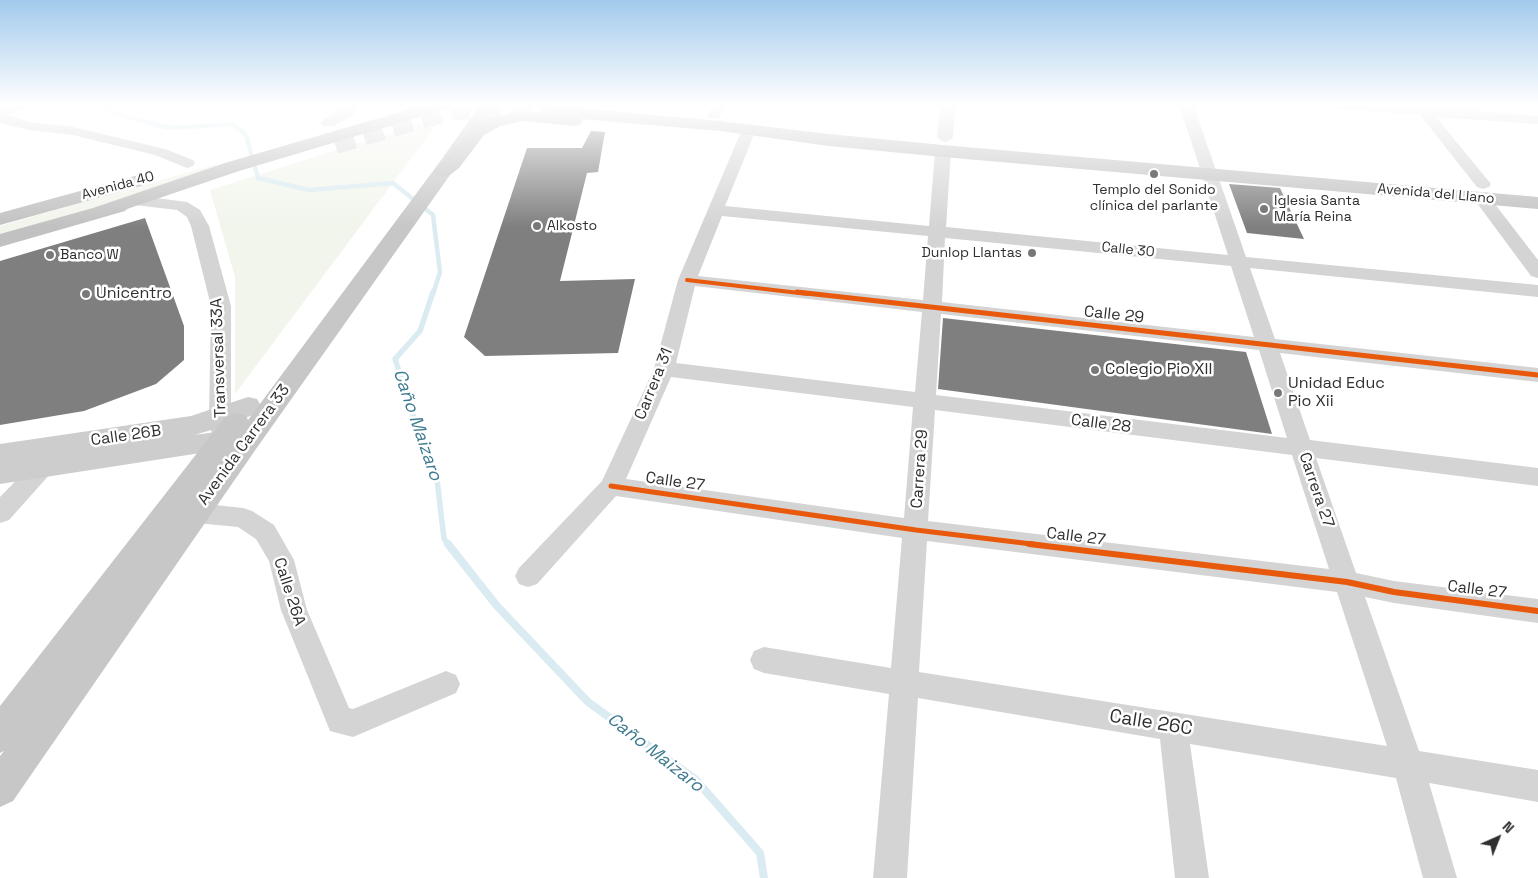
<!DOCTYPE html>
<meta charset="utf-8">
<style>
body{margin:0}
#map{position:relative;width:1538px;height:878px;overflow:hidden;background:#fff;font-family:"Space Grotesk",sans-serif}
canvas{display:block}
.north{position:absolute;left:1473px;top:813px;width:50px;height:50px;-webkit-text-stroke:4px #fff;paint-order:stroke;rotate:44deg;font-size:14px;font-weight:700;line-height:20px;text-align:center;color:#2f2f2f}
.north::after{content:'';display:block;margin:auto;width:18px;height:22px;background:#2f2f2f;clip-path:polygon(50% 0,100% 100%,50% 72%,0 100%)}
</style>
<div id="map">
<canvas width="1538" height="878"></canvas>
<div class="north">N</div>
</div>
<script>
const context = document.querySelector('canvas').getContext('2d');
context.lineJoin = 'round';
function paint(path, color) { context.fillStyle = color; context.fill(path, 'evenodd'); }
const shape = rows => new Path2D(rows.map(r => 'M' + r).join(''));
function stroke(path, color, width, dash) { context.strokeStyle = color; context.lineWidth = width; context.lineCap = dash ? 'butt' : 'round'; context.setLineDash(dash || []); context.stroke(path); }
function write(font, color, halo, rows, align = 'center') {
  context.font = font + ' "Space Grotesk",sans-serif'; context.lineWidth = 5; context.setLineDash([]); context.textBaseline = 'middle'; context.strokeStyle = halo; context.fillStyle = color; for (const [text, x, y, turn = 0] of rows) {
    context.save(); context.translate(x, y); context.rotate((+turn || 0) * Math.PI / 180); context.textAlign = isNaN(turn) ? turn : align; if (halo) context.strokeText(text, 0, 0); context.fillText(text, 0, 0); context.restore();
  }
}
const green = shape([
 [419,124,436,125,235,394,235,277,210,190],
 [217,164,218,165,124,200,0,237,0,226]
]);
const streamFar2 = shape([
 [93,104,132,118,169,128,233,124,246,135,258,178,309,190,393,183,433,215,440,272,433,294]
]);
const streamFar1 = shape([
 [433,292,420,331,395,359,415,421,436,471,444,539,449,545]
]);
const stream = shape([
 [448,544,497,606,588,702,695,779,760,853,764,878]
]);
const building = shape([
 [591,131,605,132,598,172,587,173,560,281,635,279,618,353,485,356,464,337,527,148,582,148],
 [1229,184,1280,188,1304,239,1247,233],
 [145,218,184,326,184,360,156,384,84,411,0,425,0,261],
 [943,318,1246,352,1272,434,938,389]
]);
const highwayTunnel = shape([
 [335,144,452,110,505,108,557,111]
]);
const street = shape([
 [11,104,30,104,28,107,7,115,30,122,73,127,165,149,193,160,195,163,193,166,187,168,155,155,73,135,29,130,0,123,0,108,11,104],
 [345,104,359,104,353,115,333,126,323,126,321,123,323,120,342,109,345,104],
 [385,104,402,104,400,107,395,108,387,107,385,104],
 [713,104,727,104,719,118,709,118,707,115,713,104],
 [941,104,955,104,953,137,950,140,945,142,940,140,937,137,941,104],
 [1179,104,1193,104,1246,257,1538,285,1538,297,1250,268,1275,339,1538,368,1538,382,1280,353,1310,440,1538,468,1538,486,1316,458,1356,573,1394,581,1538,599,1538,623,1394,603,1365,597,1419,751,1538,770,1538,802,1429,783,1457,878,1423,878,1396,778,1190,744,1209,878,1175,878,1160,739,918,698,907,878,873,878,889,694,764,673,754,669,750,660,754,651,764,647,891,668,902,538,616,496,537,584,528,587,519,584,515,576,519,568,602,481,654,369,678,280,740,134,745,132,750,134,753,137,725,206,929,226,935,151,938,148,943,146,948,148,951,151,946,227,1228,255,1179,104],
 [722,216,928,236,923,300,698,276,722,216],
 [945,238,1231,266,1254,337,942,302,945,238],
 [695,286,922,312,915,392,676,363,695,286],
 [941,314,1259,350,1287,438,936,395,941,314],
 [671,377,913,407,904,518,626,479,671,377],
 [935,410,1292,455,1329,569,928,521,935,410],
 [927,541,1337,592,1387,746,919,672,927,541],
 [1320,104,1379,104,1413,106,1413,104,1425,104,1428,107,1538,116,1538,124,1436,117,1491,184,1489,187,1483,189,1477,187,1420,115,1327,108,1322,107,1320,104],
 [1482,194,1488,195,1538,260,1538,278,1531,276,1474,199,1476,195,1482,194],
 [141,196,187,202,200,210,209,226,231,306,231,418,234,436,231,442,223,444,215,442,212,436,209,418,211,306,191,226,187,217,177,210,135,205,133,201,135,197,141,196],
 [54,451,62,454,66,460,62,466,51,473,9,520,0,523,0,497,35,461,54,451],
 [196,503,243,508,252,511,274,525,294,560,307,610,349,708,353,709,446,671,456,675,460,684,456,693,353,737,330,731,281,610,269,561,256,539,238,527,196,523,187,520,184,513,187,506,196,503]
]);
const secondary = shape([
 [248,397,257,399,261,406,257,413,229,425,194,435,223,431,233,434,237,441,233,448,0,484,0,444,191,416,248,397]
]);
const primary = shape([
 [481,104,498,104,450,175,256,449,13,801,0,807,0,756,4,751,0,753,0,706,226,416,236,413,246,416,248,420,436,167,481,104]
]);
const highway = shape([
 [427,104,453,104,450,108,239,171,127,209,125,211,0,247,0,234,93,208,225,163,427,104],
 [557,106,720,121,829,134,943,145,1538,197,1538,209,943,157,829,146,720,131,581,119,583,121,580,125,574,126,523,121,500,126,484,135,459,168,450,175,443,177,436,175,433,171,445,160,472,127,488,118,523,111,550,113,548,111,551,107,557,106],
 [138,175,145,177,148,181,145,185,0,225,0,213,138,175]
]);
const cyclewayFar2 = shape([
 [687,280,808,294]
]);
const cyclewayFar1 = shape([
 [797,292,1538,375],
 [611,486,916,530,1040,545]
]);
const cycleway = shape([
 [1029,544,1347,582,1394,592,1538,611]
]);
const markers = [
 [1154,174,5,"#787878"],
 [1264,209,5,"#787878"],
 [537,226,5,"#787878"],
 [1032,253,5,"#787878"],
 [50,255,5,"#787878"],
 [86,294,5,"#787878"],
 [1095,370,5,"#787878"],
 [1278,393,5,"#787878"]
];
const farStreetnames = [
 ["Avenida 40",118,186,-15],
 ["Avenida del Llano",1436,194,5],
 ["Calle 30",1128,250,6]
];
const farPoinames = [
 ["Templo del Sonido",1154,190,"center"],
 ["clínica del parlante",1154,206,"center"],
 ["Iglesia Santa",1274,201],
 ["María Reina",1274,217],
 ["Alkosto",547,226],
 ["Dunlop Llantas",1022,253,"right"],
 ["Banco W",60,255]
];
const poiNames = [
 ["Unicentro",96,294],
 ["Colegio Pio XII",1105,370],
 ["Unidad Educ",1288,384],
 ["Pio Xii",1288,402]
];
const streetNames = [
 ["Calle 29",1114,315,6],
 ["Transversal 33A",219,358,-92],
 ["Carrera 31",654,384,-68],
 ["Calle 28",1101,424,7],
 ["Calle 26B",126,436,-8],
 ["Avenida Carrera 33",244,445,-54],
 ["Carrera 29",920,469,-86],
 ["Calle 27",675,482,8],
 ["Carrera 27",1316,490,71],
 ["Calle 27",1076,537,7],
 ["Calle 27",1477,590,7],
 ["Calle 26A",289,592,72]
];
const waterNames = [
 ["Caño Maizaro",417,425,71],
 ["Caño Maizaro",655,753,38]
];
const nearStreetnames = [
 ["Calle 26C",1151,723,9]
];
paint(green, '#f2f5ec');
stroke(streamFar2, '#daebf1', 4.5);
stroke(streamFar1, '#daebf1', 5.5);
stroke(stream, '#daebf1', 8);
paint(building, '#7f7f7f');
stroke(highwayTunnel, '#d5d5d5', 20, [20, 10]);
paint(street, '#d4d4d4');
paint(secondary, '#cdcdcd');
paint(primary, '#c7c7c7');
paint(highway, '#c1c1c1');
stroke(cyclewayFar2, '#e8590c', 4);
stroke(cyclewayFar1, '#e8590c', 5);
stroke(cycleway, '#e8590c', 6);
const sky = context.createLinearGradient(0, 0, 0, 227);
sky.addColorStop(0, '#a2caec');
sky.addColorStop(0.46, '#fff');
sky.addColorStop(1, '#ffffff00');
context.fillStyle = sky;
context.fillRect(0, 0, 1538, 227);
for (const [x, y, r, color] of markers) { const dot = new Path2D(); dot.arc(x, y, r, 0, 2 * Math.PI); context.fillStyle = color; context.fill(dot); stroke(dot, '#fff', 2); }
write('14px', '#2f2f2f', '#fff', farStreetnames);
write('14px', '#2f2f2f', '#fff', farPoinames, 'left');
write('16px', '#2f2f2f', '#fff', poiNames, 'left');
write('16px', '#2f2f2f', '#fff', streetNames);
write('italic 18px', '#3e7a90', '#fff', waterNames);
write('19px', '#2f2f2f', '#fff', nearStreetnames);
</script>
